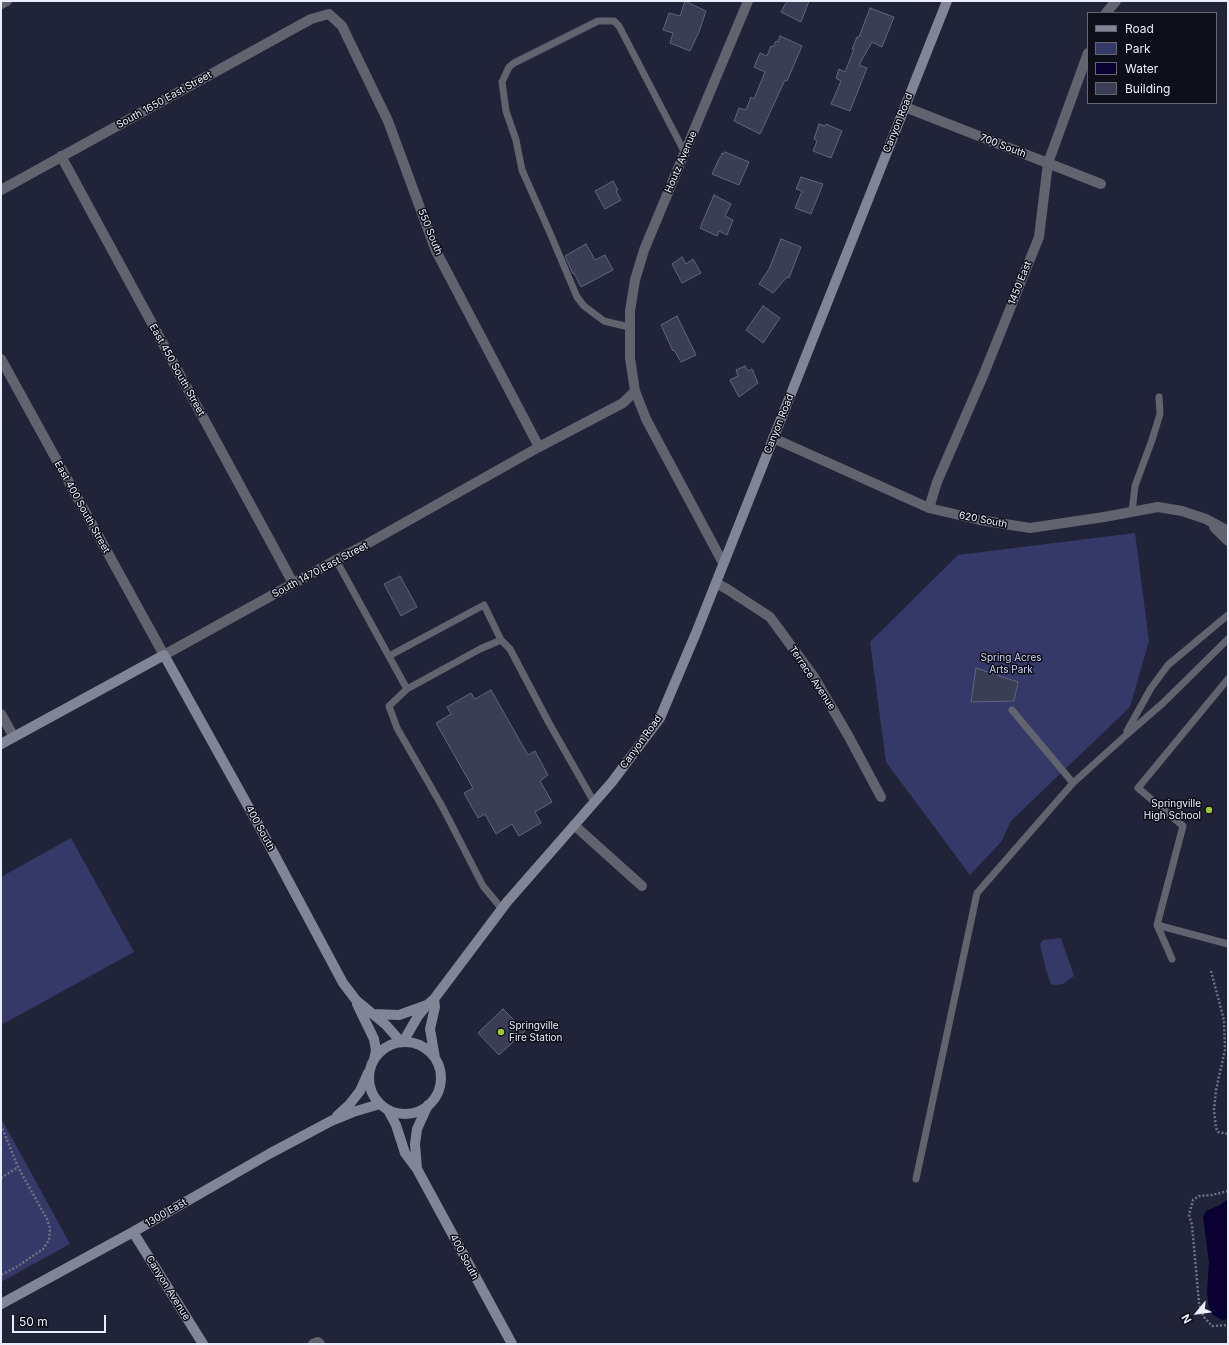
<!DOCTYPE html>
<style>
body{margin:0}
#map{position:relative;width:1229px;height:1345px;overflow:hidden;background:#212439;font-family:Inter,sans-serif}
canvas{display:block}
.frame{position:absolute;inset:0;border:2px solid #eaedfc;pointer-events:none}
.legend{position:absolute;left:1087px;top:12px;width:130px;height:92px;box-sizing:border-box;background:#0d0e18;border:1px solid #656773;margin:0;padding:5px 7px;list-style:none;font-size:12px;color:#eaedfc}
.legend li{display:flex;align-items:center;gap:8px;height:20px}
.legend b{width:20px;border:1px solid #656773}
.north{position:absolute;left:1177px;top:1293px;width:40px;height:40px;-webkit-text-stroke:3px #0d0e18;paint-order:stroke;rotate:241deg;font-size:11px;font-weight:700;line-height:16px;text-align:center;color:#eaedfc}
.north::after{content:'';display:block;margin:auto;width:14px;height:18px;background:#eaedfc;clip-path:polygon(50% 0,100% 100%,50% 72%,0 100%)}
.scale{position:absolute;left:12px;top:1315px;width:94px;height:18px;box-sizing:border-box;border:2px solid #eaedfc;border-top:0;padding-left:5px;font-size:12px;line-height:14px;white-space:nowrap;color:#eaedfc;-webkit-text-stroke:3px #0d0e18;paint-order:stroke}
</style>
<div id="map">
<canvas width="1229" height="1345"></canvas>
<div class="frame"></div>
<ul class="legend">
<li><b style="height:5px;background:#818596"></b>Road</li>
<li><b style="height:11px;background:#343968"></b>Park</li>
<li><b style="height:11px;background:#080131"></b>Water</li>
<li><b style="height:11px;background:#3a3e54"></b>Building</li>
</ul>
<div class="north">N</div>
<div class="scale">50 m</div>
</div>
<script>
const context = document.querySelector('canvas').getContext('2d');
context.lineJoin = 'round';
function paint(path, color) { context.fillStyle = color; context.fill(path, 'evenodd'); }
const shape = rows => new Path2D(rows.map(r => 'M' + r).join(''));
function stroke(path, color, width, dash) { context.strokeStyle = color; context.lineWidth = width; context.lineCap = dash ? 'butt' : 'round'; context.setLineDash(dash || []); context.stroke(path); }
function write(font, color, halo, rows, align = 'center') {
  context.font = font + ' Inter,sans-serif'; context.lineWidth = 3; context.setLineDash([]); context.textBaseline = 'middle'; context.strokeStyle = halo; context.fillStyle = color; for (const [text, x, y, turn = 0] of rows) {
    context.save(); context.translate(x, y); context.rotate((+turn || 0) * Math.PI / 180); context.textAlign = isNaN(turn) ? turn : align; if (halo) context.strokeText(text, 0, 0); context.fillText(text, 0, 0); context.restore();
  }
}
const green = shape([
 [1135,533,1149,641,1130,707,1011,821,1001,842,970,875,886,762,870,642,958,555],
 [71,838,134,952,1,1025,1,877],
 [1061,938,1074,976,1063,984,1055,985,1051,984,1046,970,1040,944,1043,940],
 [1,1118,70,1244,1,1282]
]);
const water = shape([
 [1228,1199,1228,1319,1222,1320,1213,1315,1209,1308,1207,1293,1209,1262,1203,1217,1206,1211,1220,1205]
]);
const building = shape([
 [685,1,706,11,699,32,690,51,670,43,673,33,663,30,669,13,680,16,685,1],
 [787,1,809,1,801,22,781,12,787,1],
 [870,8,894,17,882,47,872,42,859,65,867,68,850,111,831,104,841,81,836,78,839,69,845,72,854,49,852,49,857,37,859,37,870,8],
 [780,36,802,46,787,81,785,80,760,134,734,121,739,108,746,110,751,97,754,99,765,72,754,67,760,53,767,56,771,46,773,47,776,41,778,42,780,36],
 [819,124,825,126,826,124,842,131,831,158,813,151,817,141,814,139,819,124],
 [725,152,749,162,739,185,712,174,720,157,721,157,722,153,724,154,725,152],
 [801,177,823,184,811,214,795,208,802,191,796,189,801,177],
 [613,181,618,190,616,191,621,200,605,209,595,191,613,181],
 [714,195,731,204,725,216,733,220,727,235,719,231,717,236,700,228,714,195],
 [781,239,801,247,789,278,787,277,773,293,759,284,769,269,781,239],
 [586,244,595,260,605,255,613,270,581,287,574,273,573,274,565,256,586,244],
 [682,257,686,264,693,259,701,273,682,283,672,264,682,257],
 [763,306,780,318,763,343,746,330,763,306],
 [677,316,696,355,681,362,674,350,673,351,661,325,677,316],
 [745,366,748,371,752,369,758,383,739,397,730,380,738,376,736,370,745,366],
 [400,576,417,607,401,616,384,584,400,576],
 [976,668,1018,682,1014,701,971,702,976,668],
 [491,690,528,755,535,751,548,775,540,781,552,802,535,812,541,823,519,836,512,824,496,834,485,814,478,818,464,793,473,788,436,723,451,714,447,707,471,693,475,699,491,690],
 [503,1009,525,1031,499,1055,478,1033,503,1009]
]);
const path = shape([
 [1211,971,1224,1020,1225,1050,1216,1090,1214,1110,1216,1128,1218,1132,1228,1134],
 [1,1125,18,1167,47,1219,50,1228,49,1240,43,1249,18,1266,1,1275],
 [1,1178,18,1167],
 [1228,1191,1212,1195,1199,1196,1193,1200,1189,1215,1192,1225,1199,1303,1203,1316,1212,1326,1228,1325]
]);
const lane = shape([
 [629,327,604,321,584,306,577,297,550,233,522,170,516,140,506,111,502,82,509,67,514,63,598,21,614,21,619,26,685,153],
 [1132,512,1135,486,1152,440,1160,414,1159,397],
 [336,560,407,689,480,649,501,640,510,649,549,723,594,802],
 [389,656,484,605,501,640],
 [407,689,389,706,397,728,443,808,483,886,502,909],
 [1012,710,1073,783],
 [1127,731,1151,688,1168,665,1228,615],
 [1157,925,1228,944],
 [1172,959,1157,925,1183,826,1138,788,1228,679],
 [916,1179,977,893,1073,783,1124,737,1163,703,1228,639]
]);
const street = shape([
 [1,4,7,1],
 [1106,13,1116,1],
 [905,107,1101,184],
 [61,156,293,583],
 [1,190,311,19,329,14,342,26,388,121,436,251,539,447],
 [1,359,164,655,336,560,365,545,539,447,623,403,635,391],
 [773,438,929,508,980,520,1030,528,1104,517,1158,507,1182,511,1206,519,1228,531],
 [929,508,937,482,983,376,1039,237,1048,163,1088,53],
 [1214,527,1228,541],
 [723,563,646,419,635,391,630,358,630,311,635,280,644,250,748,1],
 [716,583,727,589,770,617,814,677,849,737,881,797],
 [1,714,14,737],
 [574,825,642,886],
 [313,1344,318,1342,320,1344]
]);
const secondary = shape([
 [1,744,164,655,258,824,343,983,356,1000,386,1025,401,1042],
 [434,999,435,1007,430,1029,435,1058],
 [357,1004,374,1039,376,1050,374,1060],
 [373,1014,399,1015,427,1005],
 [403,1042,418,1016,427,1005,434,999,507,902,612,782,660,718,696,633,947,1],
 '369 1078a36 36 0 1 1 72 0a36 36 0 1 1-72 0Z',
 [388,1110,396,1125,405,1153,417,1169,512,1344],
 [337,1116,349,1105,360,1091,368,1073],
 [417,1169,415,1144,417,1129,428,1105],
 [133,1232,203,1344],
 [1,1304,133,1232,269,1154,331,1121,353,1112,380,1104]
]);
const markers = [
 [1209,810,4,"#98cb37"],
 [501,1032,4,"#98cb37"]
];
const streetNames = [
 ["South 1650 East Street",164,100,-29],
 ["Canyon Road",898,123,-68],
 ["700 South",1003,146,21],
 ["Houtz Avenue",681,162,-67],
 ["550 South",430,232,68],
 ["1450 East",1020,283,-68],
 ["East 450 South Street",177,370,61],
 ["Canyon Road",779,424,-68],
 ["East 400 South Street",82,507,61],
 ["620 South",983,520,11],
 ["South 1470 East Street",320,570,-28],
 ["Terrace Avenue",812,678,56],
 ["Canyon Road",641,742,-54],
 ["400 South",260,828,61],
 ["1300 East",166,1213,-30],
 ["400 South",464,1257,62],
 ["Canyon Avenue",168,1288,58]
];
const parkNames = [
 ["Spring Acres",1011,658],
 ["Arts Park",1011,670]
];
const poiNames = [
 ["Springville",1201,804],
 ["High School",1201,816],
 ["Springville",509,1026,"left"],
 ["Fire Station",509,1038,"left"]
];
paint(green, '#343968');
paint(water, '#080131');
paint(building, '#3a3e54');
stroke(building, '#60647d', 1);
stroke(path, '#6e7184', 2.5, [2, 2]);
stroke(lane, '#61636e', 7);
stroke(street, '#61636e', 10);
stroke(secondary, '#818596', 10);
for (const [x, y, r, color] of markers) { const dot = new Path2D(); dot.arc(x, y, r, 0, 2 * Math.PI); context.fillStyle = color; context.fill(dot); stroke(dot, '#0d0e18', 1.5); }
write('10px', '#eaedfc', '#0d0e18', streetNames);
write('10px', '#cbd1f3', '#0d0e18', parkNames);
write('10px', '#eaedfc', '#0d0e18', poiNames, 'right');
</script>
